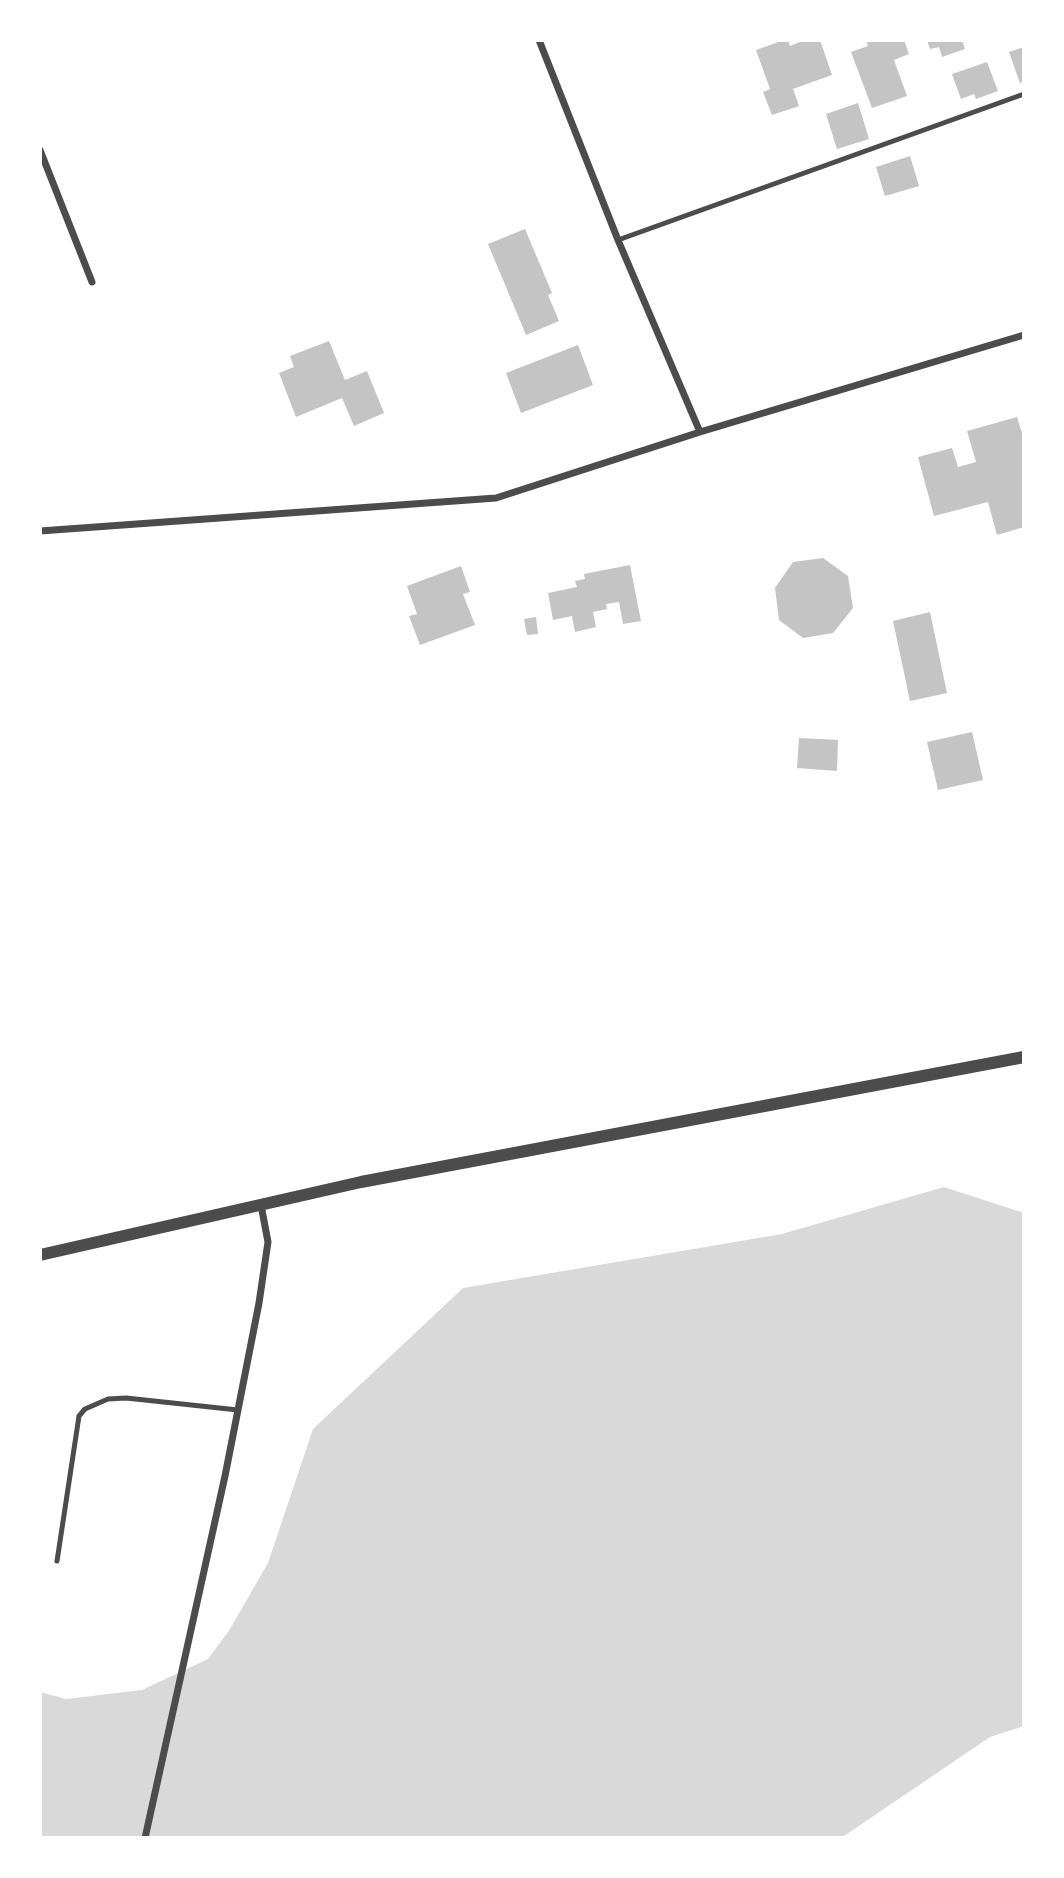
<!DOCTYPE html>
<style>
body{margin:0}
#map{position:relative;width:1064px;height:1878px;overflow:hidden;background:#fff;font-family:"Titillium Web",sans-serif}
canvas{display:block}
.frame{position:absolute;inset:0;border:42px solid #fff;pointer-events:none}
</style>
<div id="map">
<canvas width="1064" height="1878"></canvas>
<div class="frame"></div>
</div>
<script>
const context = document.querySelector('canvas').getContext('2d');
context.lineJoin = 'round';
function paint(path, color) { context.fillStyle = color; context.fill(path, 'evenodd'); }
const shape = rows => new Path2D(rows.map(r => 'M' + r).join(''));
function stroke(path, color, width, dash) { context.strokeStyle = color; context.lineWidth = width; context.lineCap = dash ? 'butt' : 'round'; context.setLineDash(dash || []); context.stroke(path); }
const water = shape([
 [944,1187,1024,1213,1024,1726,990,1737,841,1838,40,1838,40,1692,66,1699,142,1690,208,1659,230,1629,268,1563,313,1429,463,1288,782,1234]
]);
const building = shape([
 [784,40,788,40,790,46,805,40,820,40,832,75,793,89,799,106,772,115,763,92,770,89,756,50],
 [866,40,904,40,909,54,894,60,907,96,872,108,851,52,868,46],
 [927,40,962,40,965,49,942,57,939,47,930,49],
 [1024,47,1024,82,1020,83,1009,52],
 [987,62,998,91,976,99,974,94,961,99,952,74],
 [858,103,869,139,837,149,826,114],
 [910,156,919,186,885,196,876,167],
 [525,229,552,293,548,295,559,321,526,335,488,244],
 [329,341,345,380,367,371,384,413,354,426,342,398,296,417,279,373,294,367,290,356],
 [578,345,593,385,521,413,506,373],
 [1017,417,1024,440,1024,527,997,535,988,502,934,516,918,457,952,448,958,467,976,462,967,431],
 [823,558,848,576,853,608,833,633,803,638,779,620,775,588,793,562],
 [630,565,641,621,623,624,619,602,606,604,607,609,593,612,596,627,575,632,572,616,553,620,548,593,577,587,575,581,585,579,584,574],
 [461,566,470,592,463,594,475,625,420,645,409,616,417,614,407,586],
 [930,612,947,693,910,701,893,621],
 [536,617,538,634,527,635,524,619],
 [972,732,983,780,938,790,927,742],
 [799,738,838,740,837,771,797,768]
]);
const service = shape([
 [618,240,1024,94],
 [57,1561,79,1416,85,1409,108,1399,126,1398,238,1410]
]);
const minor = shape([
 [539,40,618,240,700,432],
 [40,150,92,282],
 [40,531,496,498,700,432,1024,335],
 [145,1838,225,1476,259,1303,268,1242,261,1205]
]);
const tertiary = shape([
 [40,1255,361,1182,1024,1057]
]);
paint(water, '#d9d9d9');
paint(building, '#c4c4c4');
stroke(service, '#4c4c4c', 5);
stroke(minor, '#4c4c4c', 7);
stroke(tertiary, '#4c4c4c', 12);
</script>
